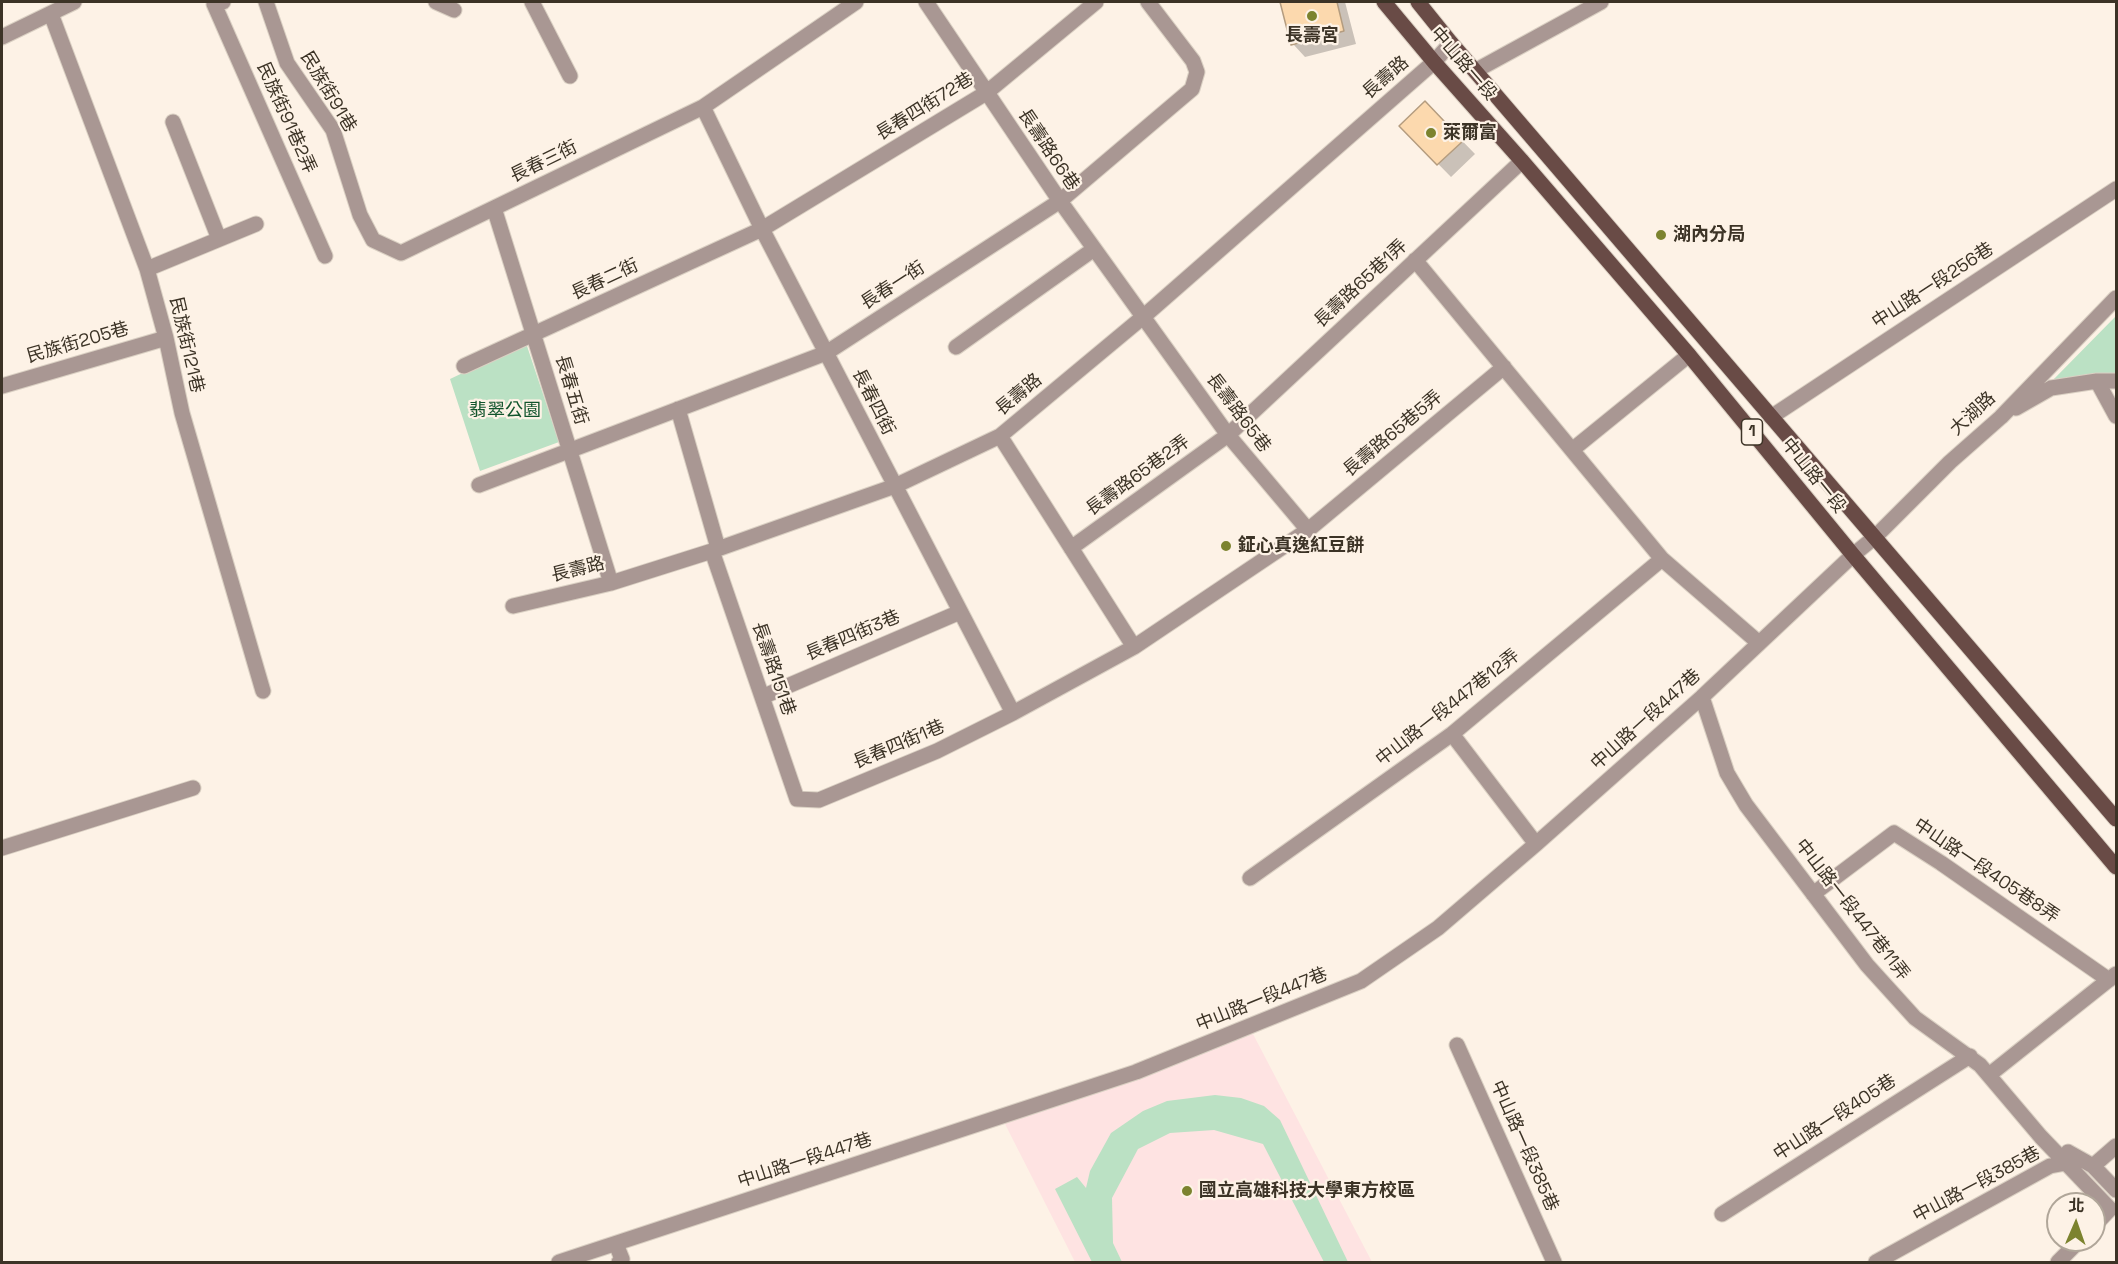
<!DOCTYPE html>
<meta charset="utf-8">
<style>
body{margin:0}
#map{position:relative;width:2118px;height:1264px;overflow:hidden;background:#fdf2e6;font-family:"Space Grotesk","Noto Sans TC",sans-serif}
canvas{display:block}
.frame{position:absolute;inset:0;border:3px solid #3c3326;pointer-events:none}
.north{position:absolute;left:2046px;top:1192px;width:60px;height:60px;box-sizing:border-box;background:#fdf2e6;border:2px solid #b0a699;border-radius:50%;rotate:2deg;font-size:16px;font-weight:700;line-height:24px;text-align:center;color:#3c3326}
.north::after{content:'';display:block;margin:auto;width:21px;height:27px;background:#7c832f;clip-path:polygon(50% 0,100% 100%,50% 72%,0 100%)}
</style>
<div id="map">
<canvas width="2118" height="1264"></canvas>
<div class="frame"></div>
<div class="north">北</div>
</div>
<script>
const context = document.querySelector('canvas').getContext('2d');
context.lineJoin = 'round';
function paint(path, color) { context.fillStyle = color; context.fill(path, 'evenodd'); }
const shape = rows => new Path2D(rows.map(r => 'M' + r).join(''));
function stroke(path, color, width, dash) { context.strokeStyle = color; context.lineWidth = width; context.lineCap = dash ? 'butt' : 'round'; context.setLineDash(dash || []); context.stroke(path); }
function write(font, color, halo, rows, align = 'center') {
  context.font = font + ' "Space Grotesk","Noto Sans TC",sans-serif'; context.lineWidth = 4.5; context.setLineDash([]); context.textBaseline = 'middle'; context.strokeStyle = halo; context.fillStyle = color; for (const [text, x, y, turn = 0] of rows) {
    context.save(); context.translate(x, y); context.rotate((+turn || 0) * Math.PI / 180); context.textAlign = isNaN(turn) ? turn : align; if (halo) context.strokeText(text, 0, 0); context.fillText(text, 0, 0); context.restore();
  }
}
const education = shape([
 [1253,1034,1372,1262,1075,1262,1003,1120]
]);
const green = shape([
 [2116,316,2116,376,2052,381],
 [526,343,559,442,480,471,450,379],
 [1215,1095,1241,1098,1264,1106,1280,1120,1348,1262,1324,1262,1263,1144,1214,1130,1170,1133,1138,1149,1112,1198,1113,1243,1122,1262,1092,1262,1055,1189,1077,1177,1086,1188,1090,1171,1111,1133,1143,1111,1167,1101]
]);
const shadow = shape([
 [1282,2,1345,2,1356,44,1305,57,1293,44],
 [1438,116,1475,154,1451,177,1401,126]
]);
const building = shape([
 [1280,2,1337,2,1344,31,1291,45,1280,2],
 [1425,101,1463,141,1437,165,1399,126,1425,101]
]);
const minor = shape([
 [223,2,214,4,325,256],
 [266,2,287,63,333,130,360,215,373,240,401,253,703,107,856,2],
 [436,2,454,10],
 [532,2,570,76],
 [926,2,1060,201,1228,435,1308,530],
 [51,14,147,269,166,338,182,413,263,691],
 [2,37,74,2],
 [1475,71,1601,2],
 [703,107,762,229,1013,713],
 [173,122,219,239],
 [494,208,611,583],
 [147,269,256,224],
 [956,347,1094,249],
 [464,366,762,229,986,93,1096,2],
 [2097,381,2116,416],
 [2,386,166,338],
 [2016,408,2051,388,2097,381,2116,381],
 [678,409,718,548],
 [1771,417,2116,189],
 [1000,436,1134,647],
 [1572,450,1689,355],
 [479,485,826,353,1060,201,1192,89,1197,72,1193,61,1148,2],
 [1071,548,1228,435,1522,161],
 [712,551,797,799,819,800,937,751,1013,713,1134,647,1308,530,1504,367],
 [1662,559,1759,643],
 [513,606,611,583,712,551,895,486,1000,436,1143,317,1434,62,1451,43],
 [762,697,960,612],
 [1702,697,1727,773,1746,805,1867,965,1915,1018,1980,1065,2041,1137,2066,1163,2068,1152,2093,1166,2116,1190],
 [1452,734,1536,844],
 [2,848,193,788],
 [1250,878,1452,734,1662,559,1415,260],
 [1813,894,1894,833,1941,863,2109,980],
 [1457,1045,1554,1262],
 [1989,1075,2116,974],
 [2093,1166,2116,1146],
 [1722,1214,1970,1056],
 [616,1244,622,1259,619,1262],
 [559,1262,1136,1072,1361,981,1438,928,1536,844,1702,697,1853,555,1875,537,1950,462,2001,417,2116,298],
 [1876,1262,2050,1166,2066,1163,2110,1209,2094,1226],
 [2058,1262,2080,1240]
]);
const major = shape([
 [1384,2,1434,62,1522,161,1689,355,1853,555,2116,867],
 [1418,2,1451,43,2116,819]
]);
const markers = [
 [1312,16,6,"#7c832f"],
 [1431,133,6,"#7c832f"],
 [1661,235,6,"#7c832f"],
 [1226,546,6,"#7c832f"],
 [1187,1191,6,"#7c832f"]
];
const shields = [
 [1752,432,21]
];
const shieldNames = [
 ["1",1752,432]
];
const poiNames = [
 ["長壽宮",1312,36,"center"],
 ["萊爾富",1443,133],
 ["湖內分局",1673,235],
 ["鉦心真逸紅豆餅",1238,546],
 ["國立高雄科技大學東方校區",1199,1191]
];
const streetNames = [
 ["中山路一段",1463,64,49],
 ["長壽路",1386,78,-41],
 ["民族街91巷",328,92,59],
 ["長春四街72巷",925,107,-32],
 ["民族街91巷2弄",286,118,66],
 ["長壽路66巷",1048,150,56],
 ["長春三街",544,162,-26],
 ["長春二街",605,280,-25],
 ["長壽路65巷1弄",1361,284,-43],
 ["長春一街",893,286,-33],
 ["中山路一段256巷",1933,286,-33],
 ["民族街205巷",78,343,-16],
 ["民族街121巷",186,345,77],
 ["長春五街",571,390,73],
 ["長壽路",1019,395,-40],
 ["長春四街",873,402,63],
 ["長壽路65巷",1238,413,53],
 ["大湖路",1973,414,-43],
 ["長壽路65巷5弄",1393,434,-40],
 ["長壽路65巷2弄",1138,476,-36],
 ["中山路一段",1813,476,51],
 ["長壽路",578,570,-14],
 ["長春四街3巷",853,636,-23],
 ["長壽路151巷",773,669,71],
 ["中山路一段447巷12弄",1448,708,-38],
 ["中山路一段447巷",1646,720,-42],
 ["長春四街1巷",899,745,-23],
 ["中山路一段405巷8弄",1986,871,34],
 ["中山路一段447巷11弄",1852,910,52],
 ["中山路一段447巷",1262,1000,-22],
 ["中山路一段405巷",1835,1118,-33],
 ["中山路一段385巷",1524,1146,66],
 ["中山路一段447巷",805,1161,-18],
 ["中山路一段385巷",1977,1185,-28]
];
const parkNames = [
 ["翡翠公園",505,411]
];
paint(education, '#fee3e2');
paint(green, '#bbe1c4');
paint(shadow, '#0003');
paint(building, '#fcd9ae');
stroke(building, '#b49c7f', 1.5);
stroke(minor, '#dad0c3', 17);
stroke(major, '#dad0c3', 17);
stroke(minor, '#a99793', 15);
stroke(major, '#694b46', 15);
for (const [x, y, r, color] of markers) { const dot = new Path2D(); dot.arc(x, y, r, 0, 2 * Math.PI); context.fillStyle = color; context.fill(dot); stroke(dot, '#fdf2e6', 2); }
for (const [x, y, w] of shields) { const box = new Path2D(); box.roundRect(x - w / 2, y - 13, w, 26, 4.5); context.fillStyle = '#fdf2e6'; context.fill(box); stroke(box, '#3c3326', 1.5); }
write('bold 16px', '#3c3326', null, shieldNames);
write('bold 18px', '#3c3326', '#fdf2e6', poiNames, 'left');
write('18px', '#3c3326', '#fdf2e6', streetNames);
write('18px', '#12552d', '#fdf2e6', parkNames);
</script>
